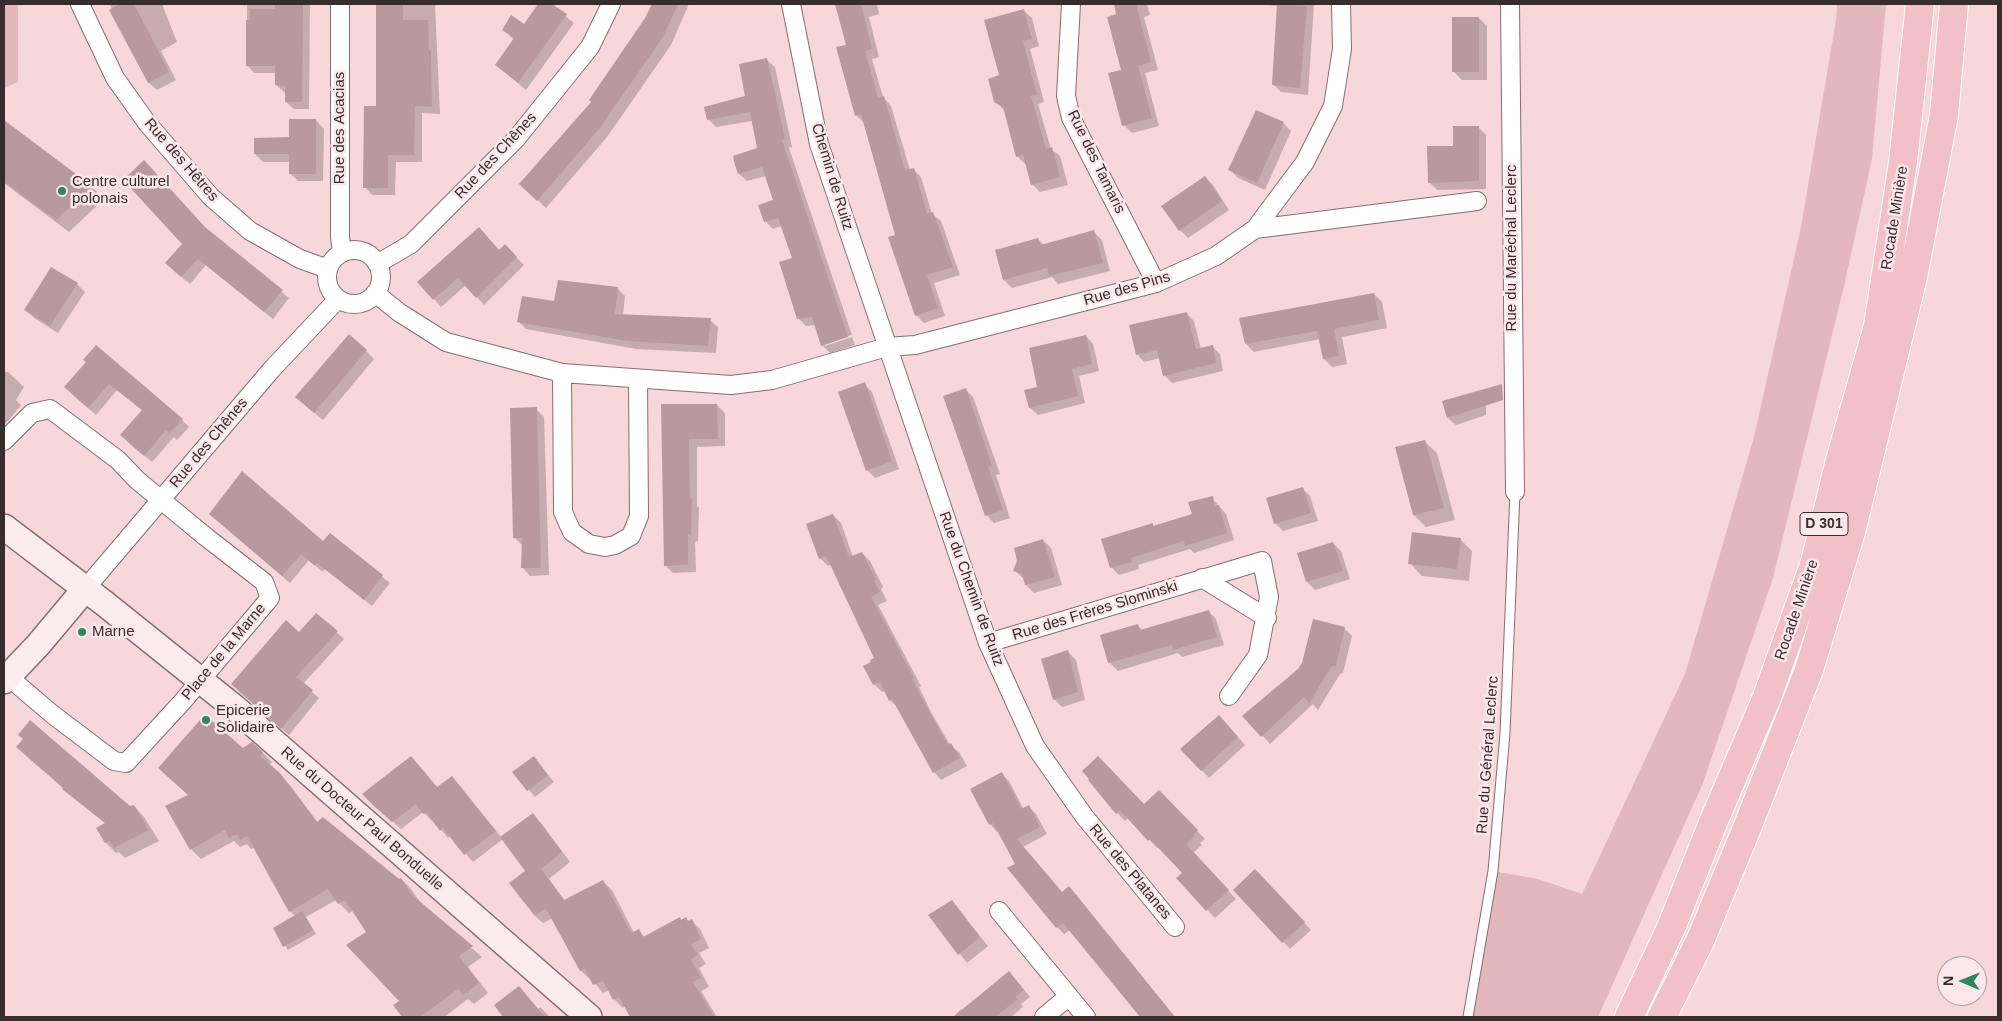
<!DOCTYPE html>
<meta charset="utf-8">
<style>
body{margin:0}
#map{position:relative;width:2002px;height:1021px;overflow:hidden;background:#f8d7db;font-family:Arial,sans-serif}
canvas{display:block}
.frame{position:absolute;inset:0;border:5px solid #382c2d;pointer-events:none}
.north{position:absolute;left:1937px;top:956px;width:50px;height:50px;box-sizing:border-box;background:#fce8ea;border:1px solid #ae9d9e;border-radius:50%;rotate:271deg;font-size:14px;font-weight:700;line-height:20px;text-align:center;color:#382c2d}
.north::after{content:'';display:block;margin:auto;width:18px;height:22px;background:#2d885d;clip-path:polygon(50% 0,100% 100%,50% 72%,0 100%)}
</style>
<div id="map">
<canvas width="2002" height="1021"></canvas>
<div class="frame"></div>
<div class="north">N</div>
</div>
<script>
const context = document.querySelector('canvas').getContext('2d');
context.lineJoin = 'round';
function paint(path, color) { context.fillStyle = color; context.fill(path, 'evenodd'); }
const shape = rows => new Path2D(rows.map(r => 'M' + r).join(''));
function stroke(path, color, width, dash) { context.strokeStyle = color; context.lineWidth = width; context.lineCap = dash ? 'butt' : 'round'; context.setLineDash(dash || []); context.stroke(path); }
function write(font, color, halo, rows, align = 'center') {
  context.font = font + ' Arial,sans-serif'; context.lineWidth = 5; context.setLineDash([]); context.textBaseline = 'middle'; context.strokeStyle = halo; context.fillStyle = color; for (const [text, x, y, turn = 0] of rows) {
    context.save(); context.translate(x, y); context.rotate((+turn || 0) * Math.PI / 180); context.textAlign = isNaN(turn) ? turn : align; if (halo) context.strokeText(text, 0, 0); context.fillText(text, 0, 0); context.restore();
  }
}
const green = shape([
 [4,4,18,4,18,82,4,88],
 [1837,4,1886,4,1872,159,1844,286,1773,578,1703,783,1598,1017,1468,1017,1493,871,1538,879,1582,894,1685,674,1754,437,1801,227,1836,20]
]);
const shadow = shape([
 [110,4,162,4,177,42,161,51,176,80,157,90,149,83,113,15],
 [247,4,310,4,309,109,294,109,286,102,286,92,284,92,276,85,276,73,254,73,247,65],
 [377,4,435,4,440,114,422,113,422,162,396,162,395,195,372,195,365,187,377,108],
 [540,4,550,4,574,23,526,90,505,72,514,40,503,29,524,26],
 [653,4,689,4,671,45,607,137,546,208,521,184,592,102,647,19],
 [837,4,877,4,879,14,869,17,879,57,872,59,883,97,891,106,910,170,913,169,921,177,932,214,941,221,960,275,934,283,945,316,924,323,916,315,896,236,864,123,856,115,848,46],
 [1115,4,1147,4,1150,15,1144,17,1158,70,1145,73,1159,126,1132,133,1124,125,1122,71,1118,15],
 [1258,4,1314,4,1308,95,1281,92,1273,84,1278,6],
 [1024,11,1032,18,1039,46,1030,49,1044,102,1038,104,1051,149,1060,156,1068,185,1040,192,1032,184,1027,163,1025,164,1017,156,1005,111,995,101,1001,76],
 [1479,18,1487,26,1487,80,1462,80,1454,72],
 [767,60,775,67,792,147,789,148,852,335,825,343,825,346,852,337,855,345,830,353,822,345,816,325,806,326,798,318,794,258,782,226,773,229,765,221,775,201,766,176,747,181,739,174,734,157,758,149,752,121,716,127,708,119,747,97],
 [316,120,324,129,323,181,298,181,290,173,290,162,263,162,255,154,290,139],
 [4,122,92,187,104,199,69,232,4,183],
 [1283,123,1291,131,1265,190,1238,178,1230,170],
 [1478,127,1486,135,1486,189,1437,190,1429,182,1454,147],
 [1205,177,1213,185,1229,210,1188,238,1180,230],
 [207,230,289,298,273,319,206,265,190,284,174,271],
 [1094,232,1102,240,1110,271,1058,284,1052,277,1012,288,1004,280,1038,239,1044,245],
 [505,246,524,265,484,305,466,285,441,307,419,282,500,251],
 [77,284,85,292,58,333,34,318,26,310],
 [617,288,625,296,623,315,710,320,718,327,716,353,636,349,526,329,518,321],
 [1374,294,1382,302,1387,328,1342,337,1347,364,1332,367,1324,359,1320,339,1254,352,1246,344],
 [1186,313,1194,321,1201,349,1212,346,1220,354,1223,371,1172,383,1164,375,1160,358,1144,362,1137,354],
 [1086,336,1093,344,1099,371,1079,376,1085,403,1038,415,1030,408,1026,391,1038,387],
 [366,351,374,359,323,420,305,405],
 [87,363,182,420,189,427,177,440,174,437,152,462,129,443,143,411,117,390,96,415,73,395],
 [4,372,8,372,24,387,16,400,21,405,4,426],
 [864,384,872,392,899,469,875,478,867,470],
 [965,389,973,397,1000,474,996,475,1010,518,994,523,986,515],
 [1486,399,1486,415,1456,425,1448,418],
 [717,405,725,413,725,446,697,447,697,506,699,508,698,541,695,542,696,572,673,573,666,566,662,406],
 [536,409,544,417,549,575,530,576,523,568,523,546,515,538],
 [1424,441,1437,453,1455,520,1426,527,1414,515,1397,448],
 [1302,488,1310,496,1318,521,1283,531,1275,523],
 [1212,498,1226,514,1234,540,1194,553,1190,549,1138,565,1139,569,1119,575,1111,567,1152,525,1154,527,1194,514],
 [833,515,841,523,853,557,862,553,870,561,883,587,881,589,887,601,878,605,921,686,919,687,931,712,950,745,959,752,967,766,941,780,934,772,897,707,890,700,886,691,882,692,874,684,872,663,875,659,832,564,828,566,820,558],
 [218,521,323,543,330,535,390,583,372,606,325,569,323,572,309,560,290,583],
 [1460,539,1472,551,1469,581,1422,576,1410,563],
 [1043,540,1051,548,1062,585,1034,593,1026,585,1024,579,1014,570],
 [1333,543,1341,551,1350,579,1315,590,1307,582,1299,554],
 [1208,611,1216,619,1224,645,1182,657,1178,653,1118,671,1110,663,1102,636,1137,625,1143,631],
 [316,614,344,639,303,684,319,698,289,735,239,691,299,634],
 [1344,628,1352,636,1343,673,1340,674,1318,710,1313,704,1270,744,1244,716,1299,669],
 [1068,652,1076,660,1085,700,1062,707,1054,699],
 [1227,725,1245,745,1209,778,1181,749],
 [208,729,243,750,262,752,272,762,269,766,290,785,318,823,399,881,401,879,411,889,420,902,482,957,468,967,488,993,474,1004,468,999,444,1017,404,1017,395,1005,401,1001,368,933,354,910,349,913,336,900,306,917,316,934,288,950,274,928,295,916,290,911,255,847,251,849,247,844,240,847,234,841,201,859,191,849,189,795],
 [28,757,130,808,134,806,144,817,159,841,125,858,119,852,116,853,106,843,106,824],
 [411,757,438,788,452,777,501,837,533,814,541,823,570,862,549,879,565,901,603,881,612,890,634,933,638,930,645,937,681,921,692,921,700,929,709,948,699,953,706,964,699,968,709,987,701,991,717,1017,633,1017,625,1006,623,1008,614,999,609,990,603,993,591,979,590,979,581,971,553,918,543,923,534,915,527,871,503,839,473,862,450,836,448,838,433,820,432,821,423,812,401,829,372,802],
 [533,757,554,782,535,797,514,772],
 [1002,774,1009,781,1024,810,1029,807,1036,814,1047,834,1023,847,1063,893,1076,895,1175,1017,1142,1017,1070,930,1064,934,1057,927,1016,864,999,831,997,832,990,824,972,789],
 [1159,791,1205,839,1200,843,1202,845,1193,853,1236,899,1215,918,1178,878,1184,873,1159,847,1157,848,1128,818,1125,821,1102,797,1144,805],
 [1263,878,1311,930,1290,949,1234,890],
 [952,902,988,946,967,963,930,915],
 [1016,980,1030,997,1021,1004,1023,1007,1011,1017,954,1017,961,1009,963,1011],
 [540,1007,550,1017,503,1017,538,1009]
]);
const building = shape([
 [120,4,134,4,169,72,148,83,109,10],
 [275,4,303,4,302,102,285,102,285,86,275,85,275,66,246,66,246,20,250,20,250,9,275,9],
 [376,4,403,4,403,20,428,20,429,50,431,50,432,107,415,106,414,155,388,155,388,188,363,188,364,106,376,106],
 [538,4,552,4,567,14,518,83,495,65,514,38,502,30,511,15,524,24],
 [652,4,678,4,663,37,599,129,537,201,519,184,591,102,589,100,645,18],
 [835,4,861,4,872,49,865,51,878,98,884,96,905,170,914,168,927,214,933,212,953,267,927,275,938,308,915,316,888,237,895,235,861,114,855,116,836,47,846,45],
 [1114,4,1136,4,1151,62,1138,66,1152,118,1122,126,1108,73,1121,70,1107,17,1116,14],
 [1277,4,1307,6,1300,88,1272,85],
 [1024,9,1032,39,1023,41,1037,95,1031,96,1046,149,1052,147,1060,177,1031,185,1023,155,1016,157,1003,107,994,102,988,79,999,75,984,20],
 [1452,17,1479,17,1479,72,1452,72],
 [767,58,785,139,782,140,848,337,821,346,812,317,797,319,779,262,792,258,778,218,764,222,758,205,773,200,762,167,738,174,735,165,733,156,757,148,750,112,707,120,704,107,745,96,739,64],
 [1256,110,1284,122,1257,183,1228,170],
 [289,119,316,119,316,174,289,174,289,154,254,154,254,138,289,137],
 [4,120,92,186,56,220,4,182],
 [1453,126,1479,126,1479,181,1428,183,1427,146,1453,146],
 [144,160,205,227,283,290,264,312,198,259,181,277,165,263,182,244,123,180],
 [1205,176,1222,201,1179,231,1161,206],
 [479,227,499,250,505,244,517,257,476,298,458,278,433,300,417,282],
 [1094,230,1103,263,1049,276,1047,268,1003,280,995,250,1038,238,1041,245],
 [51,267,78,283,50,326,24,310],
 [558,280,618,287,615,314,711,318,708,346,627,341,517,322,522,296,554,301],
 [1374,293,1379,320,1334,329,1339,356,1323,359,1317,331,1245,344,1239,318],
 [1187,312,1196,349,1213,345,1216,363,1163,376,1157,350,1136,355,1129,325],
 [349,334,367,350,314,413,295,397],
 [1086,335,1092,364,1072,369,1078,396,1029,408,1024,390,1037,387,1029,348],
 [96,345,183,419,169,433,166,430,144,456,120,435,142,410,109,384,88,408,64,387,86,362,83,360],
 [865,382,892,461,866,471,838,392],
 [1502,384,1503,400,1447,418,1442,401],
 [966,388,992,466,988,467,1003,510,985,516,943,396],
 [661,404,717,404,718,439,689,439,690,499,692,499,691,534,688,534,688,565,664,566],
 [537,407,541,568,521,568,522,538,513,538,510,408],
 [1425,440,1444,508,1413,515,1395,447],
 [242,471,323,541,330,533,383,575,364,600,317,563,315,566,301,554,282,576,209,514],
 [1303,487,1311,513,1274,524,1266,498],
 [1213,496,1215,506,1219,505,1227,533,1185,546,1184,541,1131,558,1132,562,1110,568,1101,539,1153,523,1153,526,1192,514,1188,502],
 [833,514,849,557,862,552,876,579,874,581,880,592,871,597,914,678,912,679,924,702,948,745,951,743,960,758,933,773,892,699,889,701,880,682,873,685,863,666,871,662,870,660,874,658,826,556,819,559,806,524],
 [1412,532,1461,538,1457,569,1408,564],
 [1043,539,1055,577,1025,585,1022,574,1013,571,1017,561,1014,548],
 [1333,542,1343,571,1306,582,1297,553],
 [1209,610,1217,637,1173,650,1172,645,1108,663,1100,635,1138,624,1140,630],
 [316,613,338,631,296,677,313,690,281,729,231,684,286,620,299,632],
 [1313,619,1345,627,1336,666,1332,666,1309,703,1304,697,1261,737,1242,716,1298,669,1302,663],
 [1068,650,1078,692,1053,700,1041,659],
 [1219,715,1238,737,1201,771,1180,749],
 [30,720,130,806,134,805,149,830,114,848,110,841,105,843,96,828,105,823,62,789,63,788,16,747,23,739,18,735],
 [200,720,207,727,212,721,243,748,252,742,263,752,260,756,280,773,317,822,323,817,399,879,401,878,412,895,473,946,459,956,479,983,463,995,458,989,420,1017,402,1017,393,1005,399,1001,346,945,366,932,345,900,338,904,328,889,289,912,247,836,240,840,237,834,229,838,225,830,190,850,165,806,188,795,158,768],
 [411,756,437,787,452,776,496,831,464,855,443,828,440,831,426,812,423,814,416,804,392,822,375,807,362,794],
 [534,756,548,775,527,791,512,772],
 [1098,756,1144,804,1159,790,1198,830,1193,835,1195,836,1186,844,1229,890,1206,911,1176,878,1182,873,1150,839,1148,841,1120,810,1116,814,1088,780,1089,779,1082,771],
 [1002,772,1021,809,1029,805,1040,827,1017,839,1062,892,1069,886,1175,1017,1140,1017,1063,923,1056,928,1007,868,1015,864,993,823,989,825,970,789],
 [533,813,562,852,541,869,564,900,603,880,631,933,639,929,643,937,680,917,681,920,686,917,688,921,692,919,701,939,691,944,698,955,691,959,701,978,693,982,714,1017,630,1017,619,997,613,1000,603,981,593,985,585,969,580,971,546,909,534,915,509,883,525,871,500,837],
 [1255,869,1305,922,1282,943,1233,890],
 [952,900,980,937,958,955,928,915],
 [302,911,313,930,283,947,273,928],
 [1009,971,1024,990,1015,997,1018,999,995,1017,953,1017],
 [519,986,545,1017,503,1017,494,1005]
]);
const lane = shape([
 [1468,1017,1493,871,1505,733,1515,492]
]);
const street = shape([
 [80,4,115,78,147,123,211,197,250,231,300,259,328,269],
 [340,4,340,237,342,253],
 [791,4,819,144,988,643,1035,746,1084,816,1175,927],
 [1071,4,1066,96,1071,118,1156,283],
 [1510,4,1515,492],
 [1255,229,1305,162,1333,106,1342,49,1341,4],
 '327 277a27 27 0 1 1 54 0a27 27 0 1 1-54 0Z',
 [377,264,411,244,516,139,590,47,611,4],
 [375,293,400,313,446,342,562,373,731,385,772,380,887,347,915,345,1156,283,1216,256,1255,229,1477,201],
 [562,373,563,512,572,532,589,544,605,547,615,545,631,536,639,516,638,379],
 [4,441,32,413,50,409,118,460,137,480,206,537,264,582,270,598,183,701,126,763,114,761,52,714,4,673],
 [1202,578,1267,618],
 [85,589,272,369,338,299],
 [988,643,1262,561,1269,597,1258,655,1229,696],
 [999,911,1086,1017],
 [1044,1017,1069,996]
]);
const secondary = shape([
 [4,527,104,603,235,708,589,1017],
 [4,681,38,645,85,589]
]);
const highway = shape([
 [1629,1017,1671,928,1715,818,1767,697,1815,562,1840,460,1878,326,1903,162,1920,4],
 [1662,1017,1701,939,1747,828,1809,670,1851,532,1913,277,1944,115,1954,4]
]);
const markers = [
 [62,191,5,"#2d885d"],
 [82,632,5,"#2d885d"],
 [206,720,5,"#2d885d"]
];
const shields = [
 [1824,524,48]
];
const shieldNames = [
 ["D 301",1824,524]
];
const streetNames = [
 ["Rue des Acacias",340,128,-90],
 ["Rue des Chênes",496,156,-47],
 ["Rue des Hêtres",181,160,49],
 ["Rue des Tamaris",1096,162,64],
 ["Chemin de Ruitz",832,177,73],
 ["Rocade Minière",1895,218,-81],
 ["Rue du Maréchal Leclerc",1512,248,-90],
 ["Rue des Pins",1127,289,-16],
 ["Rue des Chênes",209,443,-50],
 ["Rue du Chemin de Ruitz",971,589,70],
 ["Rocade Minière",1797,610,-71],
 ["Rue des Frères Slominski",1095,611,-17],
 ["Place de la Marne",224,652,-50],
 ["Rue du Général Leclerc",1488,755,-86],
 ["Rue du Docteur Paul Bonduelle",362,819,41],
 ["Rue des Platanes",1130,872,50]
];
const poiNames = [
 ["Centre culturel",72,182],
 ["polonais",72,199],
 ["Marne",92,632],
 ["Epicerie",216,711],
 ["Solidaire",216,728]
];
paint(green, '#e2b8bd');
paint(shadow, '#0003');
paint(building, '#b8999d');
stroke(lane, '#896c70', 11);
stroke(street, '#896c70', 20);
stroke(secondary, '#896c70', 28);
stroke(highway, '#fff', 30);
stroke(lane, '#fff', 9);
stroke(street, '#fff', 18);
stroke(secondary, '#fbecee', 25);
stroke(highway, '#f2c0c7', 28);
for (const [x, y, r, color] of markers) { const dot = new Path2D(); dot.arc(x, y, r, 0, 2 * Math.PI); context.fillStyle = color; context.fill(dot); stroke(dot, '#fce8ea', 2); }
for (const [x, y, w] of shields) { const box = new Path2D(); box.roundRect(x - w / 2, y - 11.5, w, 23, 4); context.fillStyle = '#fce8ea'; context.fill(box); stroke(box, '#382c2d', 1); }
write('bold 14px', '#382c2d', null, shieldNames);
write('15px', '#382c2d', '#fce8ea', streetNames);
write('15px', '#382c2d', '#fce8ea', poiNames, 'left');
</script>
